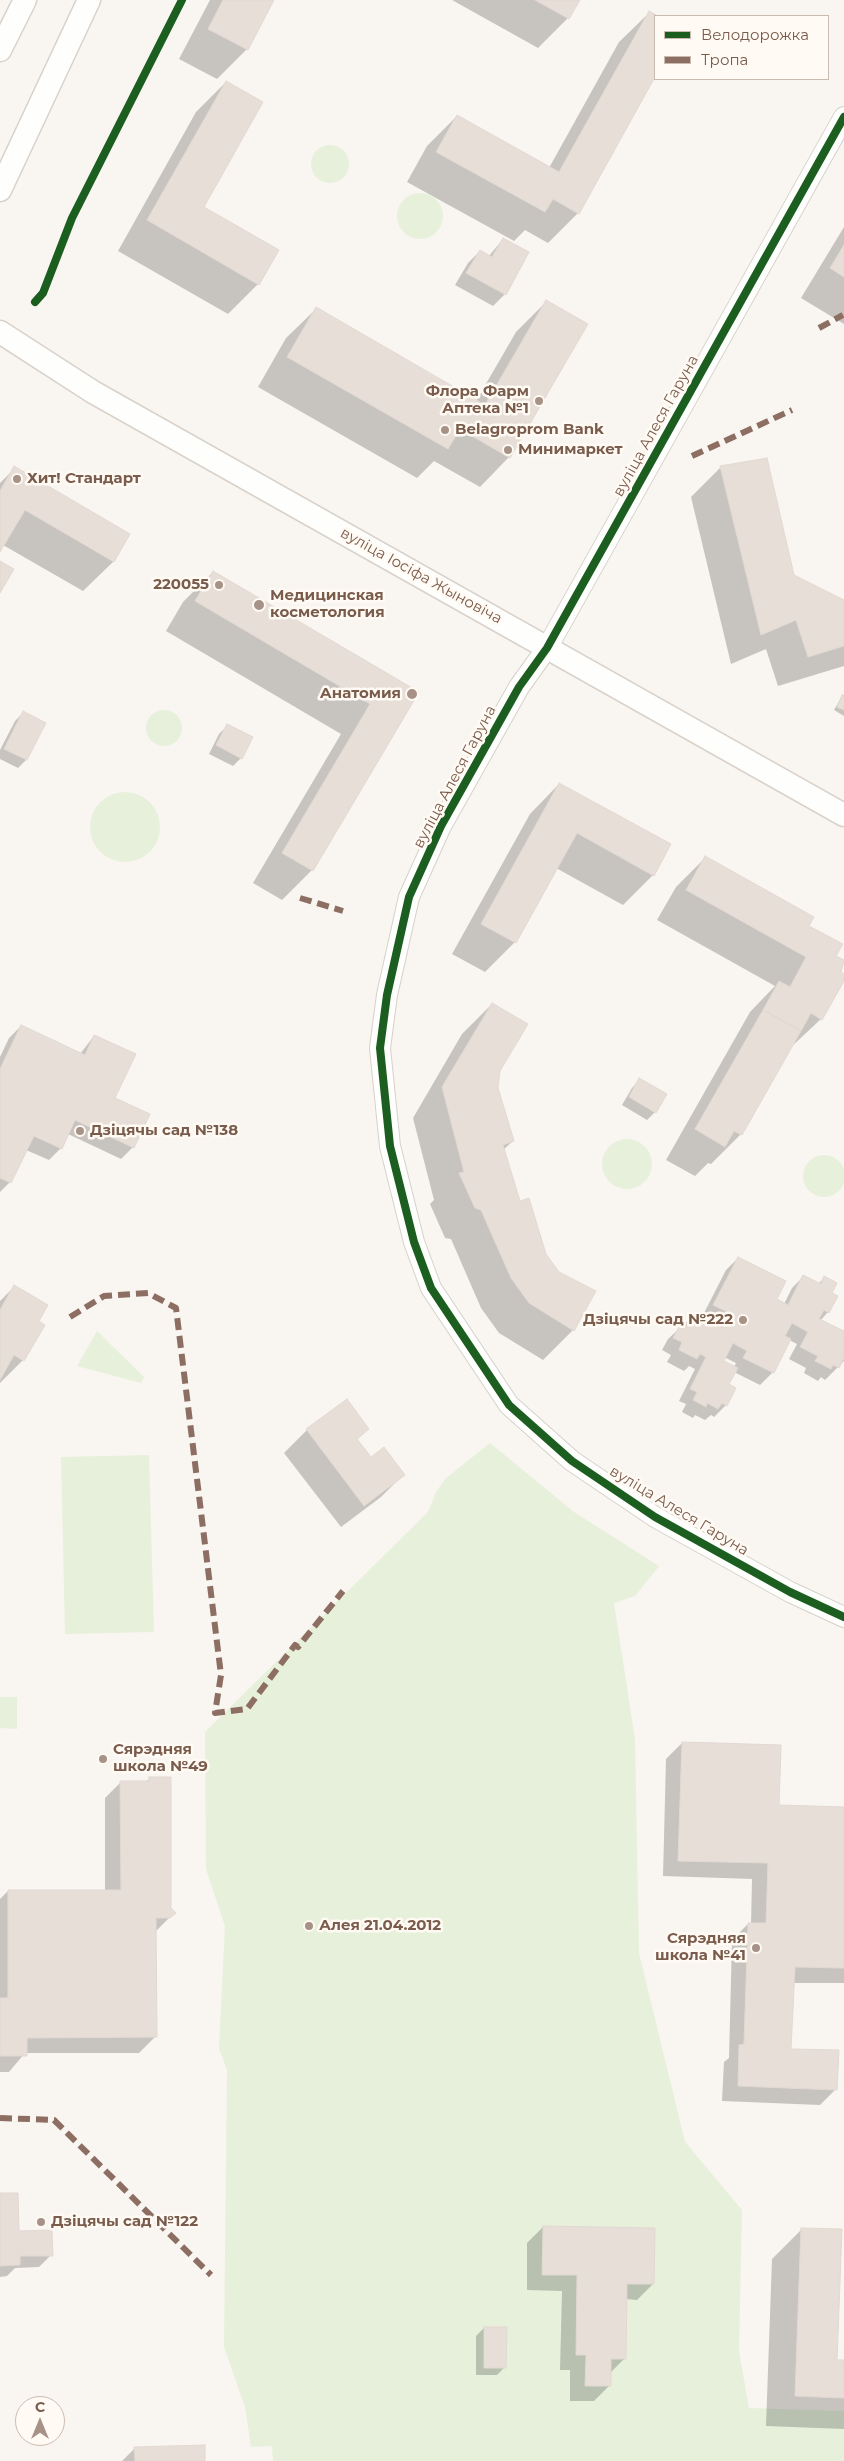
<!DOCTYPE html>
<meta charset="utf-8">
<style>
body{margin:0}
#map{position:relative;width:844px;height:2461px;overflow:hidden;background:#f9f5f0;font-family:Montserrat,sans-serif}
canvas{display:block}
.legend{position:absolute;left:654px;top:15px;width:175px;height:65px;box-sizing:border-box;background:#fffaf3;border:1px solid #cabbb1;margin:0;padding:6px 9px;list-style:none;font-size:15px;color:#7a5c4d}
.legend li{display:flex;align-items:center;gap:10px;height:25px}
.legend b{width:25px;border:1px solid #cabbb1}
.north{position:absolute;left:15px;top:2396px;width:50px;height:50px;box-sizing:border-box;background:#fffaf3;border:1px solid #cabbb1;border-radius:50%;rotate:0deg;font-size:14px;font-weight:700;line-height:20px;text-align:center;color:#7a5c4d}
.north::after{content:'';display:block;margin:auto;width:18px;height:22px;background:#a69286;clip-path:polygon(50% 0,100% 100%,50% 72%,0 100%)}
</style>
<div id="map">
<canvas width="844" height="2461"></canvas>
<ul class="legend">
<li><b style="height:6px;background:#1b5e20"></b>Велодорожка</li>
<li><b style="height:6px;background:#8d6e63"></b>Тропа</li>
</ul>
<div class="north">С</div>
</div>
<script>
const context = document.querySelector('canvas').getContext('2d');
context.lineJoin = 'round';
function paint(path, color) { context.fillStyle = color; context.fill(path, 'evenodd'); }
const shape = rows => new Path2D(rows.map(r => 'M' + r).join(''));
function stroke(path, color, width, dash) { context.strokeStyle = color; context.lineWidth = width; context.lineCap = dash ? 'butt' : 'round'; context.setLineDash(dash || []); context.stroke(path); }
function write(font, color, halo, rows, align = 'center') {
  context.font = font + ' Montserrat,sans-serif'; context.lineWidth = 5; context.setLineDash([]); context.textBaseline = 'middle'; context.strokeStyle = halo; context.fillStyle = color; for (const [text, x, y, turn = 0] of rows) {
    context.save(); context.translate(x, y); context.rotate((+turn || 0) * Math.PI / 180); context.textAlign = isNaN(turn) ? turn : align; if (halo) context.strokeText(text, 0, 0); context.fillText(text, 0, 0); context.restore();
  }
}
const green = shape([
 '311 164a19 19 0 1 1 38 0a19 19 0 1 1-38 0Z',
 '397 216a23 23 0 1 1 46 0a23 23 0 1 1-46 0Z',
 '146 728a18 18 0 1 1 36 0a18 18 0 1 1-36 0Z',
 '90 827a35 35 0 1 1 70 0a35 35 0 1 1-70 0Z',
 '602 1164a25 25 0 1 1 50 0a25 25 0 1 1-50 0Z',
 '803 1176a21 21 0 1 1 42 0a21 21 0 1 1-42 0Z',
 [97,1331,144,1377,141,1383,77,1366],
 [490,1443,574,1512,659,1566,635,1596,614,1603,635,1739,639,1953,685,2142,742,2210,739,2351,749,2408,844,2411,844,2461,273,2461,272,2446,251,2447,245,2407,224,2347,227,2070,219,2048,225,1926,206,1869,205,1732,428,1512,436,1492,445,1479],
 [149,1455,154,1632,65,1634,61,1457],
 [0,1697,17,1697,17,1729,0,1728]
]);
const shadow = shape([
 [210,0,273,0,247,49,217,79,179,59],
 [452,0,578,0,568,18,538,48],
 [649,13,656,16,655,74,578,213,548,243,525,230,514,241,407,182,427,146,457,116,549,168,619,42],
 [226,82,203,207,258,284,228,314,118,251,196,112],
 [844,227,844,324,801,298],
 [503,239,505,294,493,306,455,285,468,263,480,251,489,256],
 [546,302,509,457,480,487,434,461,417,478,258,387,286,338,316,309,476,401,516,332],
 [721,467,793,576,844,601,844,666,778,686,766,649,731,664,691,497],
 [15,468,129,535,113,562,83,591,3,545,0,550,0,483],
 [213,572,417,692,312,870,282,900,253,883,341,734,166,631,183,602],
 [842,696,844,696,844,716,834,710],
 [23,713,44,723,26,760,18,768,0,759,0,750,15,721],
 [227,726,241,758,233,766,209,754,219,734],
 [559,784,653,875,623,905,556,868,515,942,485,972,452,954,530,814],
 [706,857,807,926,834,956,844,962,839,973,844,976,844,979,821,1019,790,1048,741,1134,711,1164,708,1163,695,1176,666,1160,750,1012,775,986,657,920,676,887],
 [492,1004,499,1071,496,1088,513,1141,503,1150,519,1202,545,1254,559,1273,594,1292,573,1330,543,1360,499,1333,481,1308,451,1239,445,1238,430,1204,434,1200,413,1118,462,1034],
 [21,1026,80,1054,94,1036,113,1099,133,1147,121,1159,68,1134,61,1148,49,1160,26,1150,10,1182,0,1192,0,1057,9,1038],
 [640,1080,655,1112,647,1120,622,1105,632,1088],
 [738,1258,775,1299,784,1304,792,1288,804,1276,818,1284,824,1278,831,1294,828,1312,820,1321,844,1333,844,1361,825,1380,821,1377,818,1381,804,1373,806,1368,789,1359,797,1344,789,1340,772,1373,760,1385,734,1372,728,1385,726,1405,714,1417,711,1415,705,1420,695,1415,693,1418,682,1412,686,1404,679,1401,695,1369,689,1366,684,1371,667,1362,671,1355,662,1350,668,1339,694,1315,701,1319,726,1270],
 [724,1357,736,1363,734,1367,722,1361],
 [14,1287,37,1322,23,1360,0,1383,0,1301],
 [368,1429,356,1440,371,1459,403,1475,381,1497,341,1527,284,1453,307,1430],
 [682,1743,778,1806,844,1808,844,1983,793,1983,790,2050,836,2089,820,2105,722,2101,724,2062,729,2058,732,1940,748,1924,751,1924,752,1879,663,1876,666,1759],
 [149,1779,170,1909,174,1913,155,1932,155,2037,139,2053,25,2053,9,2072,0,2072,0,1899,8,1891,105,1891,105,1798,121,1782,145,1782],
 [0,2195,18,2232,51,2255,39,2267,15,2268,7,2276,0,2277],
 [543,2227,653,2284,637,2300,626,2299,625,2358,610,2373,610,2385,594,2401,570,2401,570,2370,560,2370,562,2291,527,2290,527,2243],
 [802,2229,836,2361,844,2361,844,2429,766,2426,772,2259],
 [484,2328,505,2367,497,2375,476,2375,476,2336],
 [135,2448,204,2461,122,2461]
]);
const building = shape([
 [223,0,274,0,248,50,208,29,223,0],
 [535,0,580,0,569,19,535,0],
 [649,11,658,16,655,16,655,77,579,214,553,199,545,212,436,152,457,115,559,172,649,11],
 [226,81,263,102,204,207,279,250,259,285,147,220,226,81],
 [503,238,529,252,506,295,466,273,480,250,492,257,503,238],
 [844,245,844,277,830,268,844,245],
 [546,300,588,324,510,458,460,429,448,449,287,357,316,307,485,405,546,300],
 [767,458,794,575,844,600,844,646,808,657,796,620,761,635,720,466,767,458],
 [14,466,130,534,114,562,25,510,0,552,0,491,14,466],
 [0,561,14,569,0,593,0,561],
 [213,571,419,692,313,871,282,853,370,704,195,601,213,571],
 [842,695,844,695,844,710,837,707,842,695],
 [23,711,46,723,27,760,4,749,23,711],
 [227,724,253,737,242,759,216,745,227,724],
 [559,783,671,844,654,876,577,833,516,943,481,924,559,783],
 [705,856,814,917,809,926,843,944,836,956,844,960,841,972,844,974,844,981,822,1020,811,1013,801,1031,763,1010,779,981,790,987,806,957,686,890,705,856],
 [492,1003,528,1024,500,1071,498,1088,514,1141,503,1145,520,1201,529,1198,546,1254,559,1272,596,1291,574,1331,529,1303,511,1278,481,1210,475,1208,459,1173,464,1172,442,1087,492,1003],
 [763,1010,801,1031,742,1135,734,1131,725,1147,695,1129,763,1010],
 [21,1025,85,1055,94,1035,136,1054,115,1098,150,1114,134,1148,75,1120,62,1149,34,1136,11,1183,0,1178,0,1069,21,1025],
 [639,1078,667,1094,656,1113,629,1097,639,1078],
 [738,1257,786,1281,777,1299,788,1305,803,1275,821,1284,824,1276,837,1283,832,1293,838,1296,829,1313,824,1310,819,1319,844,1331,844,1358,839,1368,833,1365,831,1369,815,1361,818,1356,800,1347,808,1332,792,1323,785,1336,791,1339,774,1373,743,1358,747,1351,733,1343,724,1361,738,1368,729,1384,736,1388,727,1406,722,1403,718,1409,707,1403,706,1407,693,1400,697,1392,690,1389,706,1357,700,1354,697,1359,679,1350,682,1342,673,1338,680,1325,686,1328,693,1313,723,1328,731,1314,713,1305,738,1257],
 [14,1285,48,1305,39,1321,45,1325,24,1361,14,1355,0,1380,0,1310,14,1285],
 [347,1399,369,1429,357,1439,371,1457,384,1447,405,1475,364,1506,306,1429,347,1399],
 [682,1742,781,1745,779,1805,844,1807,844,1968,795,1967,791,2049,839,2050,837,2090,738,2086,739,2045,744,2044,748,1923,766,1923,768,1863,678,1861,682,1742],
 [149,1777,171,1777,171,1908,176,1913,170,1918,156,1918,157,2037,27,2038,27,2056,0,2056,0,1998,8,1998,8,1890,121,1890,120,1781,149,1781,149,1777],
 [0,2193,18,2193,19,2231,52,2230,53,2256,20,2256,20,2265,0,2266,0,2193],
 [543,2226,655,2228,654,2284,627,2284,626,2359,611,2359,611,2386,585,2386,586,2355,576,2355,577,2275,542,2275,543,2226],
 [801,2228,842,2229,837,2360,844,2360,844,2398,795,2396,801,2228],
 [484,2327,507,2327,506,2368,484,2368,484,2327],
 [205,2445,205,2461,135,2461,134,2447,205,2445]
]);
const tertiary = shape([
 [844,117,547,648,519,687,441,826,409,897,387,995,380,1048,390,1146,414,1242,431,1288,509,1405,572,1461,655,1517,790,1592,844,1617]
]);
const secondary = shape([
 [0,50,25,0],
 [0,190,89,0],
 [0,332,93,392,844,815]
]);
const quiet = shape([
 [819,328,843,315],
 [692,456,792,410],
 [300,898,343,911],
 [70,1317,104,1296,148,1293,176,1308,221,1675,215,1713,247,1709,295,1645,298,1647,343,1591],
 [0,2118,54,2120,211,2275]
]);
const cycleway = shape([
 [844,117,547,648,519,687,441,826,409,897,387,995,380,1048,390,1146,414,1242,431,1288,509,1405,572,1461,655,1517,790,1592,844,1617],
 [35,302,43,293,72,218,182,0]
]);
const markers = [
 [539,401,5,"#a69286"],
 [445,430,5,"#a69286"],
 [508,450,5,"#a69286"],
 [17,479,5,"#a69286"],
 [219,585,5,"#a69286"],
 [259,605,6,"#a69286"],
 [412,694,6,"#a69286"],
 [80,1131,5,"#a69286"],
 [743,1320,5,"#a69286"],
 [103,1759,5,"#a69286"],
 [309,1926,5,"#a69286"],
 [756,1948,5,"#a69286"],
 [41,2222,5,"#a69286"]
];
const poiNames = [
 ["Флора Фарм",529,392,"right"],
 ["Аптека №1",529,409,"right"],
 ["Belagroprom Bank",455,430],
 ["Минимаркет",518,450],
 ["Хит! Стандарт",27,479],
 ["220055",209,585,"right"],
 ["Медицинская",270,596],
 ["косметология",270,613],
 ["Анатомия",401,694,"right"],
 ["Дзіцячы сад №138",90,1131],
 ["Дзіцячы сад №222",733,1320,"right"],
 ["Сярэдняя",113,1750],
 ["школа №49",113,1767],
 ["Алея 21.04.2012",319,1926],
 ["Сярэдняя",746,1939,"right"],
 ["школа №41",746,1956,"right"],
 ["Дзіцячы сад №122",51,2222]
];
const streetNames = [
 ["вуліца Алеся Гаруна",656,426,-61],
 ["вуліца Іосіфа Жыновіча",421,576,29],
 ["вуліца Алеся Гаруна",455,777,-62],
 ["вуліца Алеся Гаруна",679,1511,31]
];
paint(green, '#e7f0db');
paint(shadow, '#0003');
paint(building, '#e6ded7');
stroke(building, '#e2d8d2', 1);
stroke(tertiary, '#d7d1cb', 22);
stroke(secondary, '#d9d2cb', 25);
stroke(tertiary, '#fefefd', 20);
stroke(secondary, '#fefefd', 22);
stroke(quiet, '#8d6e63', 6, [12, 6]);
stroke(cycleway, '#1b5e20', 8);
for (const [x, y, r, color] of markers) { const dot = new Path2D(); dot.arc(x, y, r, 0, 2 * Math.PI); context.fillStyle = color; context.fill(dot); stroke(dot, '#fffaf3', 2); }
write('bold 15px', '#7a5c4d', '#fffaf3', poiNames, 'left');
write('15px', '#7a5c4d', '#fffaf3', streetNames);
</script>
